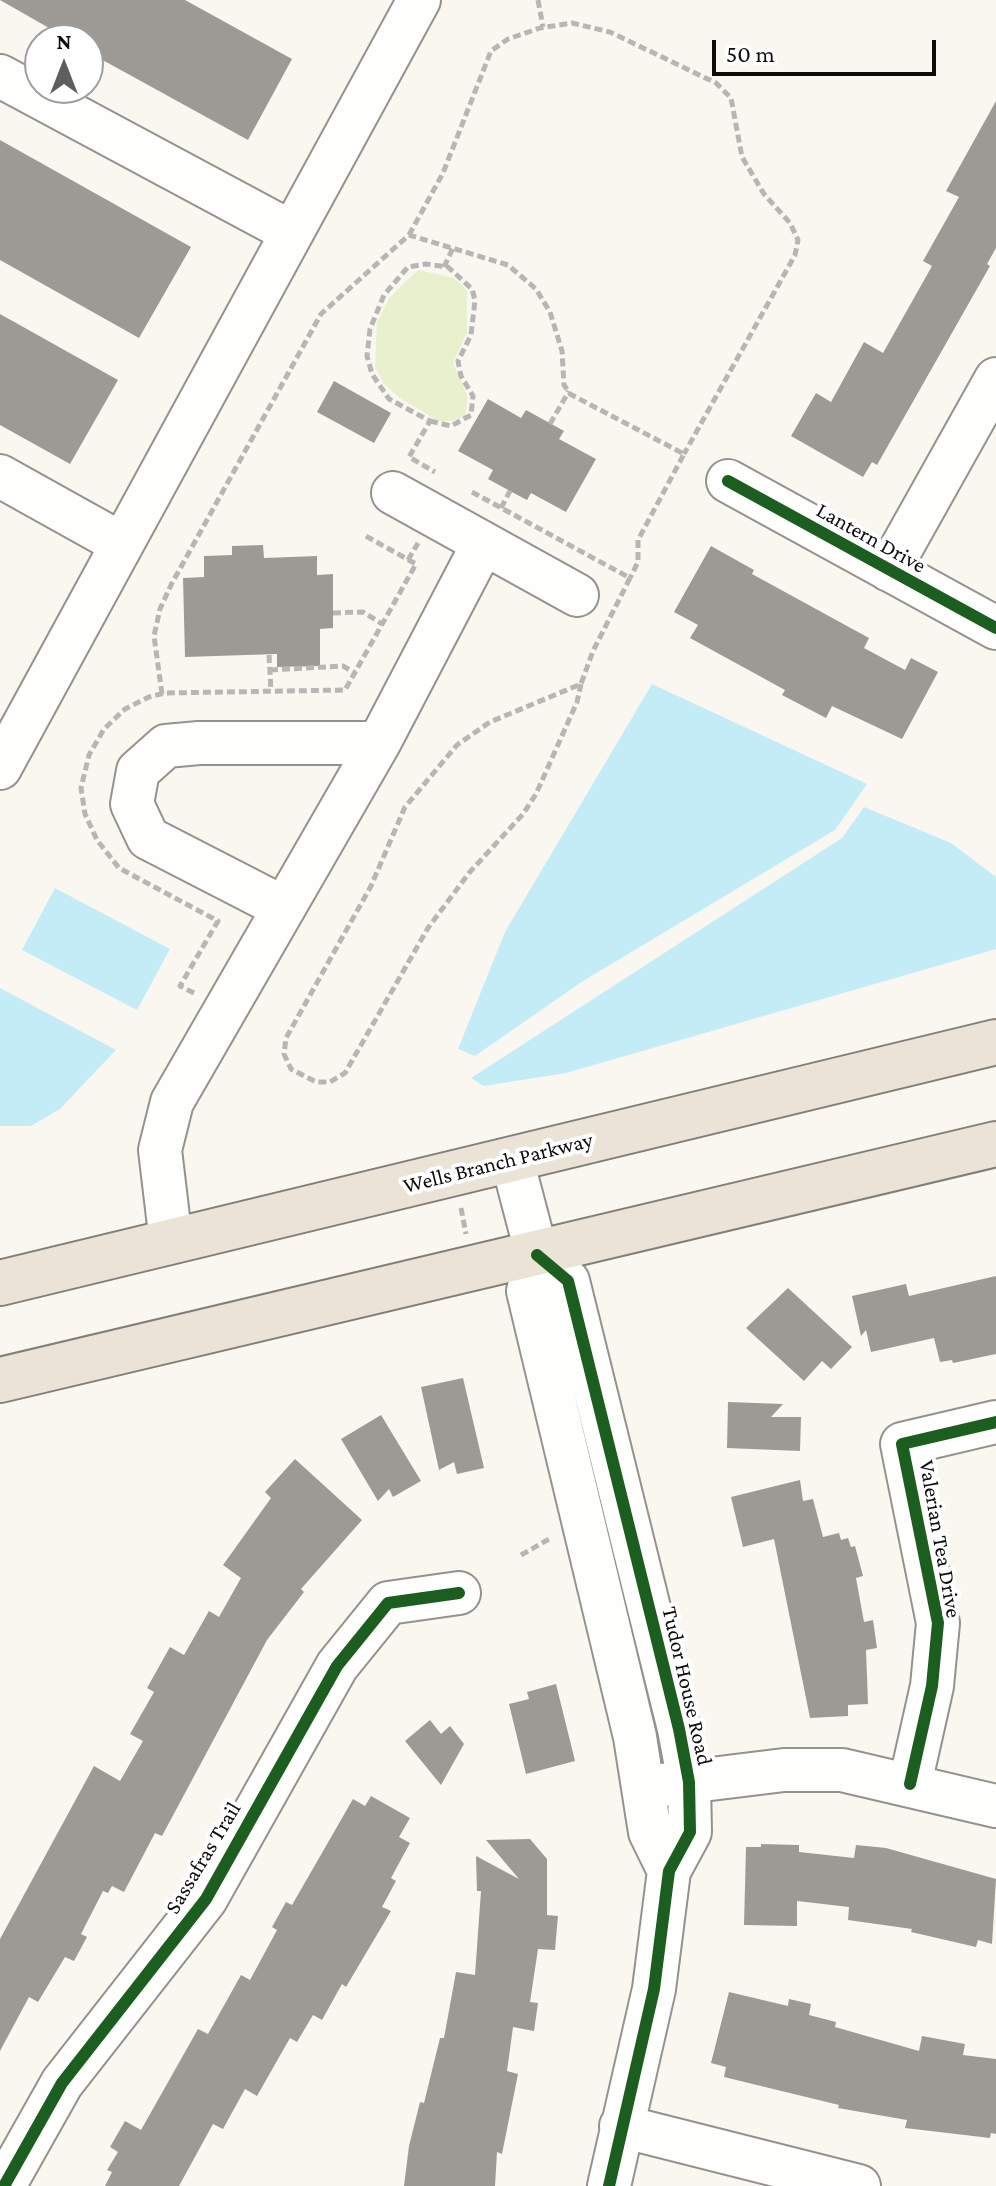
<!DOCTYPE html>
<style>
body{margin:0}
#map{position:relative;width:996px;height:2186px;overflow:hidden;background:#faf7f0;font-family:"Crimson Pro",serif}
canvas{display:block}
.north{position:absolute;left:24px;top:24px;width:80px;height:80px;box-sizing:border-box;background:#fff;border:2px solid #9e9e9e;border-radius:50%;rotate:0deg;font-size:22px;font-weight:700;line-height:32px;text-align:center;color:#0c0c0c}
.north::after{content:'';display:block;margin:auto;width:28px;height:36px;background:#5f5e5c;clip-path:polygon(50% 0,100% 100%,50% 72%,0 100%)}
.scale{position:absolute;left:712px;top:40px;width:224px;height:36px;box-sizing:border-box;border:4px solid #0c0c0c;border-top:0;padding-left:10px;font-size:24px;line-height:28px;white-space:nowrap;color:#0c0c0c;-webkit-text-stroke:6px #fff;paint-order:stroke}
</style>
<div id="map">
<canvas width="996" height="2186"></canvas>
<div class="north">N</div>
<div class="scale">50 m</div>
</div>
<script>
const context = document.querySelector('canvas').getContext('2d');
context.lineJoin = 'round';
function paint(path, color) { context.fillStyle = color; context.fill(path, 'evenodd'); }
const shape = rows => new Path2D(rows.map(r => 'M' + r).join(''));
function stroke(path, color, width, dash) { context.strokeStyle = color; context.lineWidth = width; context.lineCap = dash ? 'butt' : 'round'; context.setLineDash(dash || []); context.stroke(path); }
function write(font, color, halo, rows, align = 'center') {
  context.font = font + ' "Crimson Pro",serif'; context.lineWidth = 8; context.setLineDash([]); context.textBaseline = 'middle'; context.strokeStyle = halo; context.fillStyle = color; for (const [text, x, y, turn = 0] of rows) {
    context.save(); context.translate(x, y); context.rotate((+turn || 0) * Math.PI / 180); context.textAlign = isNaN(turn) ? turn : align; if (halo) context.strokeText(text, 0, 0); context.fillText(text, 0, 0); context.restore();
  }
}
const green = shape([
 [418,270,454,278,467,290,467,332,453,363,467,395,467,406,465,416,452,421,438,421,400,398,383,383,375,367,377,322,390,297]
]);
const water = shape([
 [652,684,867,784,835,830,583,981,475,1056,458,1049,505,932],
 [864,807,951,843,996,877,996,949,566,1073,484,1086,471,1078,842,838],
 [55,888,170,949,137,1010,22,950],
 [0,988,116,1050,60,1109,31,1126,0,1126]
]);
const building = shape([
 [0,0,185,0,292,59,248,140,88,52,88,40,70,40],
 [996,101,996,248,987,264,990,266,877,465,872,462,863,477,791,436,816,393,831,402,864,342,883,353,932,266,923,261,959,197,946,191],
 [0,140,191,247,139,338,0,260],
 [0,314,118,380,70,464,0,425],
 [334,381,391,413,374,443,317,412],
 [488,399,521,418,526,410,564,431,559,439,596,459,566,512,531,493,527,500,510,491,488,479,493,470,458,451],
 [263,545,264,558,317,556,317,575,333,574,333,628,320,629,320,666,277,667,277,654,185,657,183,578,204,577,204,556,232,555,232,546],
 [711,546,754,570,752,574,869,638,864,648,905,670,911,658,938,672,902,739,832,706,826,718,782,695,785,690,690,638,698,625,674,612],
 [996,1276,996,1354,953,1363,952,1360,940,1362,934,1338,871,1352,866,1330,861,1336,852,1296,906,1284,909,1296],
 [788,1288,852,1347,831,1369,822,1361,804,1381,746,1328],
 [463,1378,484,1468,457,1474,454,1462,439,1470,421,1387],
 [728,1402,783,1404,771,1417,801,1417,800,1451,727,1448],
 [381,1415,421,1481,393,1497,389,1489,378,1501,341,1439],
 [295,1459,362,1520,301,1589,304,1592,267,1640,162,1836,155,1833,124,1892,112,1886,108,1893,103,1891,81,1934,87,1937,74,1961,65,1957,38,2002,29,1997,0,2051,0,1939,94,1766,120,1781,143,1741,130,1734,154,1692,147,1688,170,1647,184,1655,209,1611,219,1617,241,1578,223,1565,271,1498,265,1492],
 [800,1480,803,1501,813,1499,823,1537,839,1533,841,1540,848,1538,851,1547,855,1546,863,1576,856,1578,864,1622,873,1620,877,1648,866,1650,868,1704,848,1705,848,1716,810,1718,774,1539,743,1547,731,1497],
 [556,1684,575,1761,526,1774,509,1704,529,1699,527,1692],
 [430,1720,441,1734,450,1726,464,1744,441,1785,405,1741],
 [371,1796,410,1818,399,1837,410,1843,391,1878,396,1881,382,1907,391,1911,346,1987,342,1984,322,2020,313,2015,297,2042,290,2038,257,2096,245,2089,223,2129,213,2124,179,2186,105,2186,112,2172,107,2170,118,2152,110,2147,125,2121,141,2130,198,2029,208,2034,241,1975,250,1980,277,1930,272,1927,286,1902,292,1905,353,1799,365,1806],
 [530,1839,547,1859,547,1915,558,1916,555,1950,538,1949,530,2002,538,2003,534,2031,513,2027,507,2071,518,2074,502,2154,497,2152,495,2186,404,2186,409,2146,420,2102,424,2103,440,2038,444,2038,456,1972,475,1975,481,1891,477,1891,476,1856,519,1879,486,1840],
 [761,1844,799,1845,799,1852,854,1858,856,1845,886,1848,996,1879,992,1944,978,1940,976,1947,911,1932,912,1929,848,1920,849,1907,797,1901,797,1926,744,1925,746,1847,761,1847],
 [729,1992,788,2006,789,1999,811,2004,809,2015,836,2022,835,2027,919,2051,922,2036,965,2044,963,2055,996,2059,996,2134,991,2133,990,2138,905,2128,907,2120,838,2108,839,2105,724,2077,726,2067,711,2063]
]);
const path = shape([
 [538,0,543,27],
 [409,235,443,173,491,51,508,39,540,28,572,23,610,32,716,83,731,98,742,157,764,194,790,223,798,240,795,255,684,454],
 [444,267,453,248],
 [430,421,451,426,471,415,473,396,461,376,458,361,471,335,475,300,472,289,448,267,426,264,408,267,384,295,370,329,367,356,372,374,389,399,430,421,409,457,435,472],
 [550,424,569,391],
 [472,492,630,578,593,651,581,684,490,722,457,745,405,807,371,886,286,1038,284,1054,291,1069,316,1082,330,1082,345,1073,428,928,469,873,523,814,536,794,577,702,581,684],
 [501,508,510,491],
 [408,560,418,543],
 [333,613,363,612,382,624],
 [269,655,271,691],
 [270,670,343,666,355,673],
 [162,694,154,636,160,609,171,585,321,314,409,235,508,265,536,289,550,312,562,351,564,385,570,394,684,454,638,540,638,562,630,578],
 [194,993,180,986,218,921,119,868,97,840,85,814,81,788,89,755,104,729,125,709,149,697,165,693,345,690,416,564,364,535],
 [461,1208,466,1234],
 [521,1555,551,1538]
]);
const minor = shape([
 [0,76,289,231],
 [0,476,122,544],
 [728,481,996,628],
 [393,493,577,595],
 [889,570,996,379],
 [0,768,419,0],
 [284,908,148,838,132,804,138,771,166,746,199,743,379,743],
 [512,1160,537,1255,528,1291,635,1737,650,1832,669,1871],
 [171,1242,160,1150,172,1102,379,743,483,544],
 [537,1255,568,1281,679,1729,689,1782,690,1832,669,1871,654,1989,609,2186],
 [910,1784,932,1686,938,1623,902,1444,996,1422],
 [662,1785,784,1770,842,1770,996,1806],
 [621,2126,859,2186],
 [4,2186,62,2083,206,1899,337,1666,388,1603,459,1593]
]);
const major = shape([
 [0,1283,996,1042],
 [0,1380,996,1144]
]);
const cycleway = shape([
 [728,481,996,628],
 [537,1255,568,1281,679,1729,689,1782,690,1832,669,1871,654,1989,609,2186],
 [910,1784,932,1686,938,1623,902,1444,996,1422],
 [4,2186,62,2083,206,1899,337,1666,388,1603,459,1593]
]);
const streetNames = [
 ["Lantern Drive",871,538,29],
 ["Wells Branch Parkway",498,1163,-14],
 ["Valerian Tea Drive",940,1539,80],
 ["Tudor House Road",687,1686,77],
 ["Sassafras Trail",203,1858,-59]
];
paint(green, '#e8f0ce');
paint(water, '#c4ecf6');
paint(building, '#9d9a96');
stroke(minor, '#93928f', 46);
stroke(major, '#807f7c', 48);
stroke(path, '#b7b6b5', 5, [8, 4]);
stroke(minor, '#fefefd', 42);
stroke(major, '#ece3d7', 44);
stroke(cycleway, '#1b5e20', 12);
write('22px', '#0c0c0c', '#fff', streetNames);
</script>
